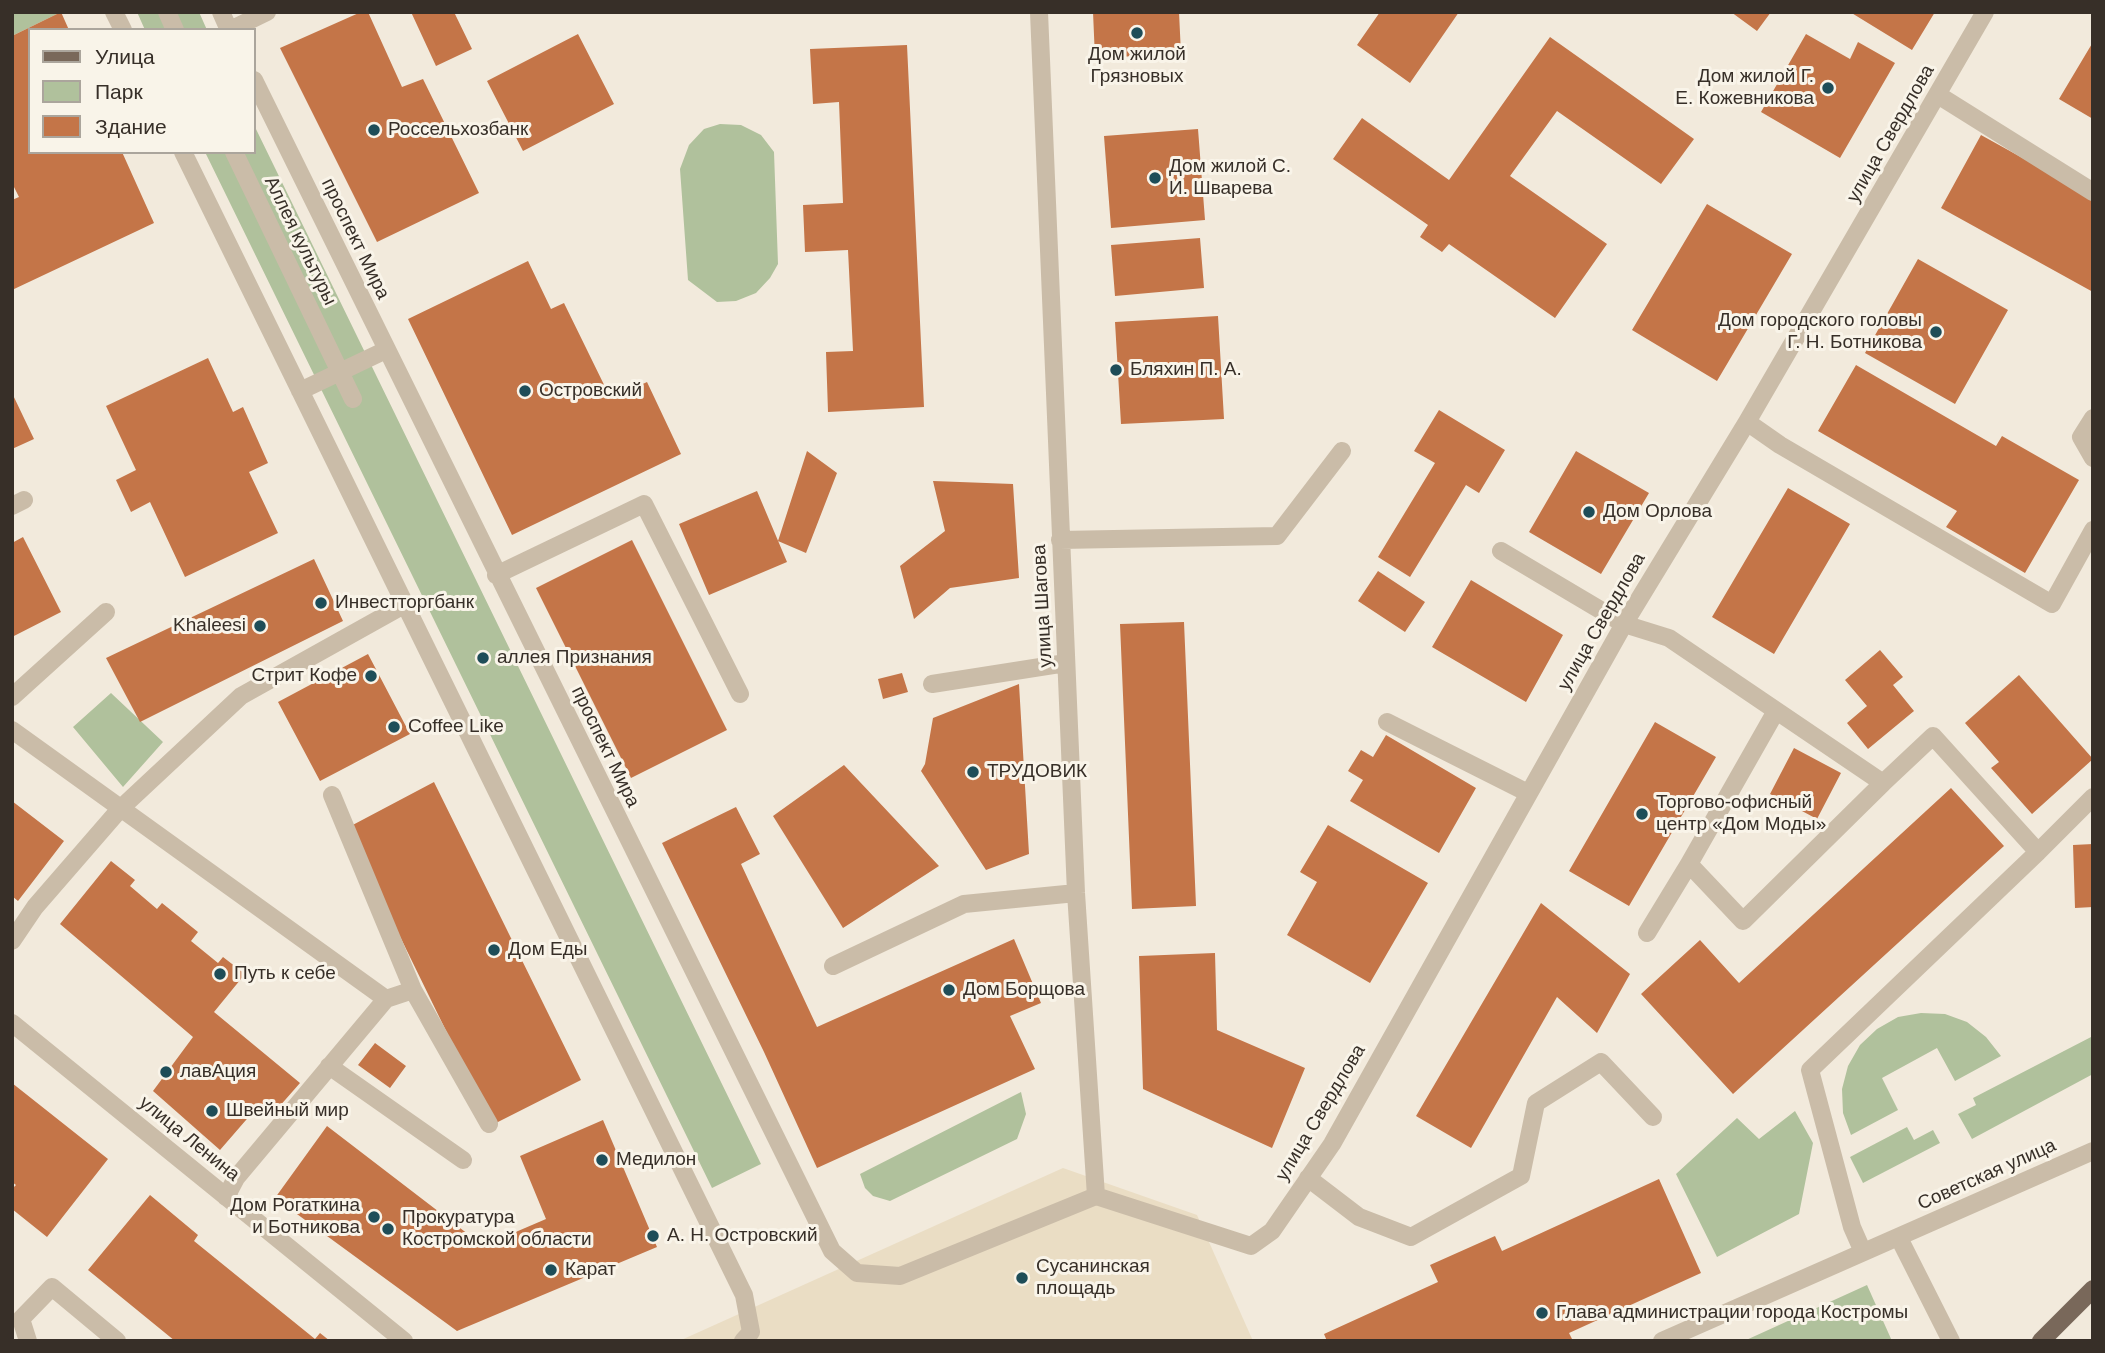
<!DOCTYPE html>
<meta charset="utf-8">
<style>
body{margin:0}
#map{position:relative;width:2105px;height:1353px;overflow:hidden;background:#f2eadc;font-family:Arial,sans-serif}
canvas{display:block}
.frame{position:absolute;inset:0;border:14px solid #372f28;pointer-events:none}
.legend{position:absolute;left:28px;top:28px;width:228px;height:126px;box-sizing:border-box;background:#f9f4e9;border:2px solid #aba59c;margin:0;padding:9px 12px;list-style:none;font-size:21px;color:#372f28}
.legend li{display:flex;align-items:center;gap:14px;height:35px}
.legend b{width:35px;border:2px solid #aba59c}
</style>
<div id="map">
<canvas width="2105" height="1353"></canvas>
<div class="frame"></div>
<ul class="legend">
<li><b style="height:9px;background:#79685a"></b>Улица</li>
<li><b style="height:19px;background:#b0c19c"></b>Парк</li>
<li><b style="height:19px;background:#c47548"></b>Здание</li>
</ul>
</div>
<script>
const context = document.querySelector('canvas').getContext('2d');
context.lineJoin = 'round';
function paint(path, color) { context.fillStyle = color; context.fill(path, 'evenodd'); }
const shape = rows => new Path2D(rows.map(r => 'M' + r).join(''));
function stroke(path, color, width, dash) { context.strokeStyle = color; context.lineWidth = width; context.lineCap = dash ? 'butt' : 'round'; context.setLineDash(dash || []); context.stroke(path); }
function write(font, color, halo, rows, align = 'center') {
  context.font = font + ' Arial,sans-serif'; context.lineWidth = 6; context.setLineDash([]); context.textBaseline = 'middle'; context.strokeStyle = halo; context.fillStyle = color; for (const [text, x, y, turn = 0] of rows) {
    context.save(); context.translate(x, y); context.rotate((+turn || 0) * Math.PI / 180); context.textAlign = isNaN(turn) ? turn : align; if (halo) context.strokeText(text, 0, 0); context.fillText(text, 0, 0); context.restore();
  }
}
const green = shape([
 [12,12,61,12,12,36],
 [137,12,199,12,207,30,145,30],
 [720,124,741,125,761,135,774,152,778,264,770,278,756,293,736,301,717,302,688,280,680,169,689,145,704,129],
 [254,125,761,1164,712,1188,205,152,254,152],
 [111,693,163,742,123,787,73,727],
 [1921,1013,1945,1014,1967,1022,1986,1037,2001,1056,1955,1081,1937,1048,1882,1078,1898,1110,1851,1135,1843,1113,1842,1089,1848,1066,1860,1045,1877,1029,1898,1017],
 [2093,1036,2093,1074,1972,1139,1958,1114,1976,1105,1973,1098],
 [1021,1092,1026,1114,1017,1139,890,1201,873,1196,865,1188,860,1174],
 [1795,1111,1813,1143,1799,1214,1717,1257,1676,1174,1737,1118,1759,1139],
 [1907,1127,1914,1140,1933,1130,1940,1143,1863,1183,1850,1157],
 [1867,1285,1892,1341,1744,1341]
]);
const plaza = shape([
 [1063,1168,1197,1215,1253,1341,679,1341]
]);
const building = shape([
 [61,12,69,30,30,30,30,152,122,152,154,223,12,290,12,200,19,197,12,183,12,36],
 [361,12,368,12,402,87,423,79,479,193,377,242,280,48],
 [411,12,454,12,472,49,436,66],
 [1093,12,1179,12,1181,54,1095,58],
 [1380,12,1459,12,1410,83,1357,45],
 [1731,12,1771,12,1757,31],
 [1850,12,1935,12,1912,50],
 [578,34,614,104,523,151,487,81],
 [1806,34,1850,59,1858,42,1895,63,1840,158,1761,112],
 [1550,37,1694,139,1661,184,1557,111,1510,176,1607,244,1555,318,1449,244,1442,252,1420,237,1428,225,1333,159,1362,118,1449,180],
 [2093,42,2093,119,2059,99],
 [907,45,924,407,828,412,826,352,853,351,848,250,805,252,803,205,843,203,839,102,813,104,810,49],
 [1198,129,1205,220,1111,228,1104,136],
 [1981,135,2093,197,2093,292,1941,208],
 [1707,204,1792,254,1717,381,1632,330],
 [1200,238,1204,288,1115,296,1111,245],
 [1918,259,2008,310,1955,404,1865,353],
 [528,261,551,309,564,303,611,399,647,382,681,454,512,535,408,319],
 [1218,316,1224,419,1121,424,1115,322],
 [208,358,233,412,243,407,268,463,249,472,278,533,185,577,150,502,131,512,116,480,136,470,106,406],
 [1856,365,1996,446,2002,436,2079,480,2025,573,1946,527,1957,511,1818,431],
 [12,393,34,439,12,449],
 [1439,410,1505,450,1479,493,1466,485,1410,577,1378,557,1435,463,1414,451],
 [807,451,837,473,806,553,778,541],
 [1576,451,1649,493,1601,574,1529,532],
 [933,481,1013,484,1019,578,950,588,914,619,900,566,945,531],
 [1788,488,1850,524,1774,654,1712,617],
 [757,491,787,562,709,595,679,524],
 [23,537,61,612,12,637,12,543],
 [632,540,727,730,631,778,536,588],
 [314,559,343,621,140,722,106,658],
 [1378,571,1425,602,1405,632,1358,601],
 [1471,580,1563,635,1526,702,1432,647],
 [1184,622,1196,906,1132,909,1120,624],
 [1880,650,1903,677,1893,685,1914,711,1868,749,1847,723,1867,706,1845,680],
 [368,654,410,734,320,781,278,702],
 [902,673,908,692,883,699,878,679],
 [2019,675,2093,759,2032,814,1991,768,1999,762,1965,723],
 [1019,684,1029,854,986,870,921,771,925,764,933,718],
 [1655,722,1716,757,1629,906,1569,871],
 [1386,735,1476,788,1439,853,1350,801,1363,780,1348,771,1361,750,1373,757],
 [1794,748,1841,773,1817,819,1770,794],
 [844,765,939,866,843,928,773,816],
 [434,782,581,1080,492,1125,347,828],
 [1951,788,2004,846,1733,1094,1641,994,1700,940,1739,983],
 [12,801,64,841,18,901,12,896],
 [736,807,760,854,741,864,817,1027,1014,939,1041,1003,1010,1016,1035,1069,817,1168,764,1052,662,843],
 [1328,825,1428,883,1370,983,1287,935,1317,882,1300,872],
 [2093,844,2093,907,2075,908,2073,845],
 [111,861,135,880,130,886,157,909,162,903,198,932,191,941,218,963,223,957,245,974,214,1012,300,1083,271,1116,259,1105,220,1150,153,1091,193,1037,60,924],
 [1541,903,1630,974,1597,1033,1557,997,1471,1148,1416,1116],
 [1215,953,1217,1030,1305,1068,1272,1148,1143,1089,1139,956],
 [375,1043,406,1066,390,1088,358,1065],
 [12,1083,108,1159,47,1237,12,1209,12,1189,16,1185,12,1182],
 [603,1120,657,1247,457,1331,275,1198,327,1126,477,1241,504,1237,546,1219,520,1156],
 [1659,1179,1701,1273,1569,1333,1573,1341,1327,1341,1324,1334,1438,1282,1430,1265,1495,1236,1502,1251],
 [150,1195,198,1235,194,1241,315,1339,320,1333,330,1341,175,1341,88,1270]
]);
const minor = shape([
 [114,12,123,30],
 [167,12,175,30],
 [221,12,229,30],
 [1039,12,1076,893,1096,1196],
 [230,30,267,12],
 [254,80,832,1251,857,1273,900,1276,1096,1196,1251,1246,1272,1231,1332,1144,1624,624,1747,422,1985,12],
 [1938,95,2093,192],
 [183,152,744,1295,751,1332,743,1341],
 [234,152,353,399],
 [300,391,386,350],
 [2093,418,2081,437,2093,458],
 [1747,422,1780,445,2052,604,2093,530],
 [12,506,24,500],
 [1060,540,1277,536,1342,451],
 [1501,551,1624,624,1669,638,1883,783,1933,736,2038,852,2093,797],
 [496,575,644,504,740,694],
 [932,684,1066,663],
 [12,697,106,612],
 [1776,711,1689,864,1743,921,1883,783],
 [1387,722,1528,793],
 [12,730,386,999,236,1178,226,1197],
 [332,795,413,990],
 [1647,933,1689,864],
 [12,941,35,907,120,809,241,696,404,605],
 [833,966,964,904,1076,893],
 [386,999,413,990,489,1124],
 [12,1023,404,1341],
 [329,1066,463,1160],
 [1308,1178,1359,1217,1411,1237,1521,1176,1536,1103,1601,1062,1653,1117],
 [1899,1238,1951,1341],
 [1863,1252,1852,1227,1810,1070,2038,852],
 [28,1341,21,1319,52,1287,117,1341],
 [1662,1341,2093,1151]
]);
const major = shape([
 [2041,1341,2093,1289]
]);
const markers = [
 [1137,33,7,"#1e4d58"],
 [1828,88,7,"#1e4d58"],
 [374,130,7,"#1e4d58"],
 [1155,178,7,"#1e4d58"],
 [1936,332,7,"#1e4d58"],
 [1116,370,7,"#1e4d58"],
 [525,391,7,"#1e4d58"],
 [1589,512,7,"#1e4d58"],
 [321,603,7,"#1e4d58"],
 [260,626,7,"#1e4d58"],
 [483,658,7,"#1e4d58"],
 [371,676,7,"#1e4d58"],
 [394,727,7,"#1e4d58"],
 [973,772,7,"#1e4d58"],
 [1642,814,7,"#1e4d58"],
 [494,950,7,"#1e4d58"],
 [220,974,7,"#1e4d58"],
 [949,990,7,"#1e4d58"],
 [166,1072,7,"#1e4d58"],
 [212,1111,7,"#1e4d58"],
 [602,1160,7,"#1e4d58"],
 [374,1217,7,"#1e4d58"],
 [388,1229,7,"#1e4d58"],
 [653,1236,7,"#1e4d58"],
 [551,1270,7,"#1e4d58"],
 [1022,1278,7,"#1e4d58"],
 [1542,1313,7,"#1e4d58"]
];
const poiNames = [
 ["Дом жилой",1137,55,"center"],
 ["Грязновых",1137,77,"center"],
 ["Дом жилой Г.",1814,77,"right"],
 ["Е. Кожевникова",1814,99,"right"],
 ["Россельхозбанк",388,130],
 ["Дом жилой С.",1169,167],
 ["И. Шварева",1169,189],
 ["Дом городского головы",1922,321,"right"],
 ["Г. Н. Ботникова",1922,343,"right"],
 ["Бляхин П. А.",1130,370],
 ["Островский",539,391],
 ["Дом Орлова",1603,512],
 ["Инвестторгбанк",335,603],
 ["Khaleesi",246,626,"right"],
 ["аллея Признания",497,658],
 ["Стрит Кофе",357,676,"right"],
 ["Coffee Like",408,727],
 ["ТРУДОВИК",987,772],
 ["Торгово-офисный",1656,803],
 ["центр «Дом Моды»",1656,825],
 ["Дом Еды",508,950],
 ["Путь к себе",234,974],
 ["Дом Борщова",963,990],
 ["лавАция",180,1072],
 ["Швейный мир",226,1111],
 ["Медилон",616,1160],
 ["Дом Рогаткина",360,1206,"right"],
 ["и Ботникова",360,1228,"right"],
 ["Прокуратура",402,1218],
 ["Костромской области",402,1240],
 ["А. Н. Островский",667,1236],
 ["Сусанинская",1036,1267],
 ["площадь",1036,1289],
 ["Карат",565,1270],
 ["Глава администрации города Костромы",1556,1313]
];
const streetNames = [
 ["улица Свердлова",1891,134,-60],
 ["проспект Мира",355,239,64],
 ["Аллея культуры",300,241,64],
 ["улица Шагова",1043,606,-93],
 ["улица Свердлова",1602,622,-60],
 ["проспект Мира",605,747,64],
 ["улица Свердлова",1321,1113,-59],
 ["улица Ленина",189,1139,39],
 ["Советская улица",1987,1175,-24]
];
paint(green, '#b0c19c');
paint(plaza, '#eaddc4');
paint(building, '#c47548');
stroke(minor, '#cabca8', 18);
stroke(major, '#79685a', 18);
for (const [x, y, r, color] of markers) { const dot = new Path2D(); dot.arc(x, y, r, 0, 2 * Math.PI); context.fillStyle = color; context.fill(dot); stroke(dot, '#f9f4e9', 2.5); }
write('19px', '#372f28', '#f9f4e9', poiNames, 'left');
write('19px', '#372f28', '#f9f4e9', streetNames);
</script>
